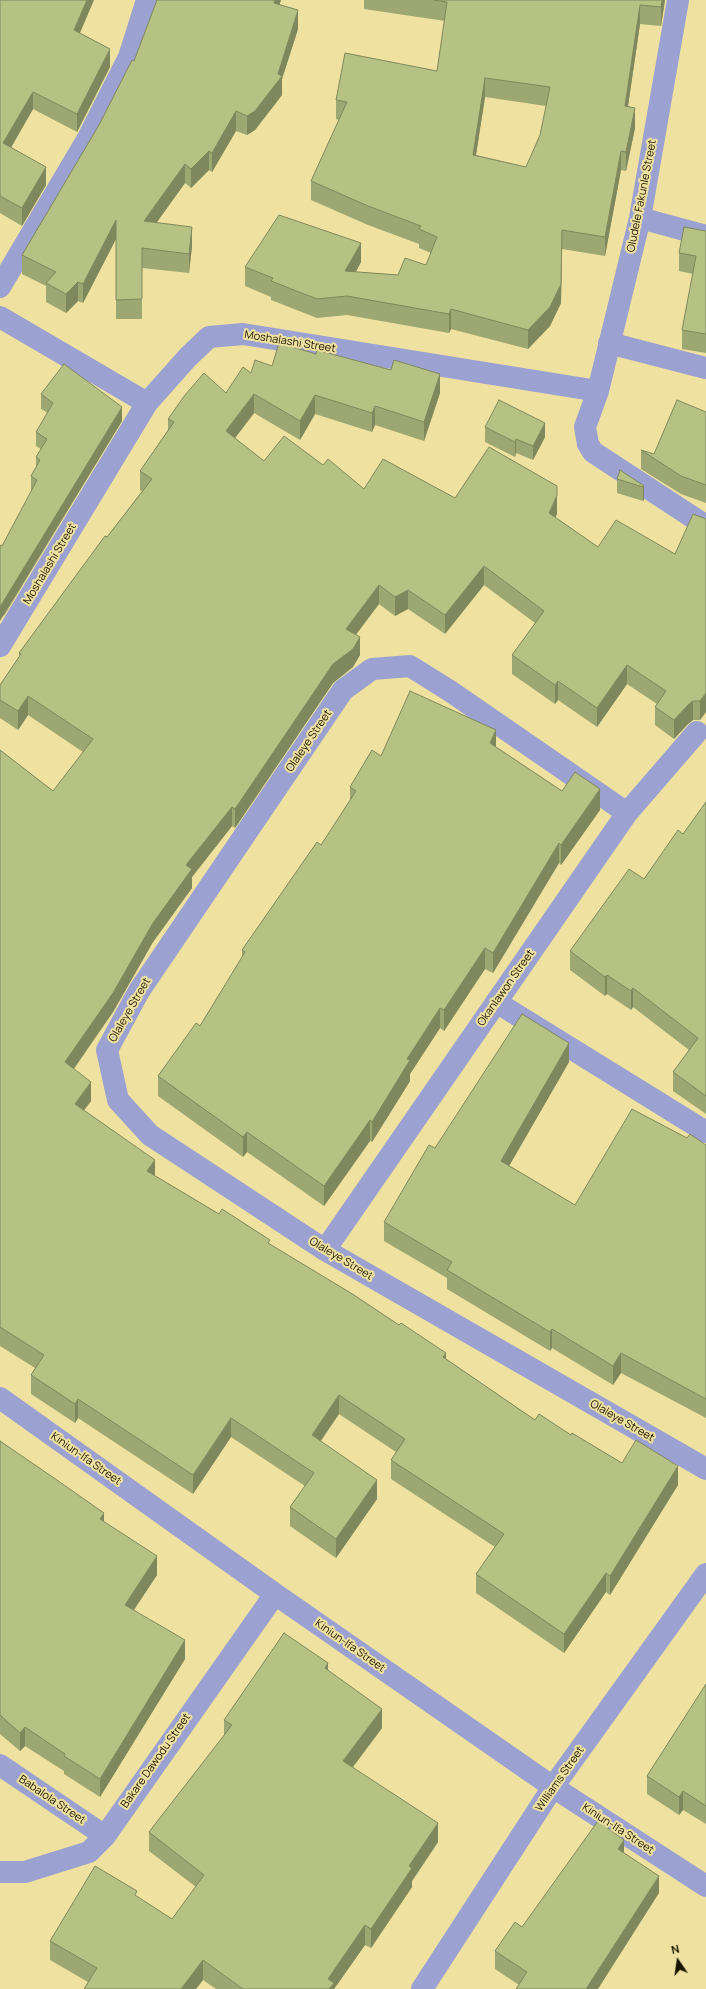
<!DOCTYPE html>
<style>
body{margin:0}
#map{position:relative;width:706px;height:1989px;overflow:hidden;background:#efe2a0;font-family:Manrope,sans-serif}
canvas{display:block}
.north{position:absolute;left:658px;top:1941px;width:40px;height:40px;-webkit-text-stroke:3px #efe2a0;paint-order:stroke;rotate:347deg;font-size:11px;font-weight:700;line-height:16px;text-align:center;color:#191400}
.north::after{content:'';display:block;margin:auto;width:14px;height:18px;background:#191400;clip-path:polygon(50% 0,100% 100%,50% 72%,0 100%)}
</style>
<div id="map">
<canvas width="706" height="1989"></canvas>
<div class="north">N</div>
</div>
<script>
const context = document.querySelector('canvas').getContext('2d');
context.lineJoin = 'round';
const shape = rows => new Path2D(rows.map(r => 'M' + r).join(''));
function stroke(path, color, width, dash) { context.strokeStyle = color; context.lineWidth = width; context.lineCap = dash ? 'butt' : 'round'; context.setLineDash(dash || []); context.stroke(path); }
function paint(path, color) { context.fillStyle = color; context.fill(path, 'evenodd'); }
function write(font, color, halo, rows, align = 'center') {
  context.font = font + ' Manrope,sans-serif'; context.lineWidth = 4; context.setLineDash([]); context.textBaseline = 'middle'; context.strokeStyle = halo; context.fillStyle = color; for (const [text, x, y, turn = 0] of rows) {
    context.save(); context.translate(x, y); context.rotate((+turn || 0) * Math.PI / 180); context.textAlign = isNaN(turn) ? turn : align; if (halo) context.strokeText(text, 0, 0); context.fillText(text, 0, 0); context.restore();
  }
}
const minor = shape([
 [678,0,640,218,598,391,585,427,588,444,593,452,706,526],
 [640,218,706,236],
 [0,287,88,138,129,57,147,0],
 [0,317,147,403],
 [609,343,706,368],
 [0,646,147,403,188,357,209,337,243,334,598,391],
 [627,813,450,691,410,666,372,669,343,690,139,991,107,1050,118,1100,150,1135,325,1250,706,1469],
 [496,1002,706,1132],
 [325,1250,627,813,697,732],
 [0,1398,275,1594,553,1787,706,1886],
 [0,1765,105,1836],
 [0,1872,25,1872,89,1852,105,1836,275,1594],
 [422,1989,553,1787,706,1574]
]);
const wall = shape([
 [0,0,80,33,110,67,77,132,33,109,11,148,46,185,22,226,0,213],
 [157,0,281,0,279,4,298,29,282,79,282,95,255,130,247,135,236,131,212,172,209,170,191,188,185,183,157,222,192,246,189,273,142,268,142,319,116,319,116,239,83,303,78,301,66,313,46,302,46,286,22,274,22,255,99,125,134,61],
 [364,0,665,0,661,26,640,24,628,107,635,128,626,171,621,170,605,256,562,249,561,303,550,326,528,349,451,329,449,333,347,315,317,318,271,300,271,297,245,286,245,267,361,262,356,272,398,275,426,265,431,253,419,248,419,244,368,225,311,200,311,181,339,120,336,119,336,100,437,71,445,21,364,9],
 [485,97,546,106,540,135,526,167,476,155],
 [706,231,706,353,682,349,682,330,693,274,679,271,679,253],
 [272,366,440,393,424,441,375,425,372,432,315,414,300,440,254,413,235,438,264,461,323,465,364,489,455,498,557,514,555,517,598,547,675,554,706,519,706,712,700,720,693,720,688,724,674,739,655,725,655,707,657,704,627,684,597,727,558,700,555,704,512,674,512,655,535,623,484,585,445,634,408,609,395,616,379,604,356,634,360,655,353,667,333,683,235,828,232,826,192,877,192,888,153,942,113,1012,74,1069,91,1101,84,1110,155,1176,270,1244,446,1359,535,1420,571,1435,622,1463,678,1485,610,1595,606,1592,564,1653,476,1593,476,1574,495,1547,391,1479,391,1460,396,1452,339,1414,321,1441,377,1499,336,1558,290,1526,290,1507,305,1486,231,1437,193,1494,78,1418,75,1423,31,1394,31,1375,35,1368,0,1346,0,750,53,791,83,752,28,715,18,730,0,718,0,685,19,657,19,653,142,491,140,490,140,471,168,430,168,419,226,393,251,373],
 [41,394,122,421,4,616,2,546,32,491,31,490,31,476,36,467,36,457,41,449,36,446,36,432,48,413,41,409],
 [706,412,706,503,681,494,641,469,641,450,654,454],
 [485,427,545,437,533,460,516,453,515,457,485,442],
 [617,479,644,486,644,500,643,501,617,493],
 [496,747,562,791,600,810,561,865,559,863,493,973,485,969,444,1031,440,1028,410,1074,410,1081,372,1142,370,1141,324,1206,247,1152,243,1157,158,1096,158,1076,200,1026,242,958,242,950,321,845,350,801,350,787,381,756],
 [706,802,706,1114,673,1091,673,1072,689,1050,633,1007,631,1010,607,994,605,996,570,970,570,951,644,879,683,834],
 [569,1062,509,1166,575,1205,687,1138,706,1145,706,1418,621,1373,613,1385,552,1348,550,1351,447,1289,447,1278,384,1241,384,1222,435,1148],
 [0,1441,104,1522,157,1575,134,1610,185,1659,100,1797,64,1774,64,1771,25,1746,20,1751,0,1734],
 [328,1670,382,1728,353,1767,438,1842,412,1881,412,1887,371,1948,365,1945,334,1989,216,1989,203,1980,196,1989,84,1989,88,1982,50,1960,50,1941,137,1897,172,1919,196,1887,149,1851,149,1832,224,1736,224,1720],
 [706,1684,706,1824,683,1810,679,1815,647,1794,647,1776],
 [624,1853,659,1893,519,1985,495,1969,495,1951,522,1927]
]);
const shadedWall = shape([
 [87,0,94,0,74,47,74,30],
 [275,0,281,0,274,22,274,3],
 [662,0,665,0,661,26,661,7],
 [640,5,640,24,625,126,625,106],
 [298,10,298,29,282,79,282,95,255,130,247,135,247,116,278,74],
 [110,49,110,67,77,132,77,114],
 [485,78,485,97,473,174,473,155],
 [33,92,33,109,3,161,3,143],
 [635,108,635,128,626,171,626,152],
 [236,111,236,131,212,172,212,153],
 [209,151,209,170,191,188,191,169],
 [621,151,621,170,605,256,605,237],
 [185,164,185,183,144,240,144,221],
 [46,167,46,185,22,226,22,208],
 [116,220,116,239,83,303,83,284],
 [192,227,192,246,189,273,189,254],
 [562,230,561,303,550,326,528,349,528,330],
 [361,243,361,262,345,291,345,271],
 [78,282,78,301,66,313,66,294],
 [451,309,451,329,449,333,449,314],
 [440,374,440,393,424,441,424,422],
 [254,394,254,413,226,450,226,431],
 [315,395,315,414,300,440,300,421],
 [375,406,375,425,372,432,372,413],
 [122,407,122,421,0,621,0,607],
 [545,423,545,437,533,460,533,446],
 [516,439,516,453,515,457,515,442],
 [644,486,644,500,643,501,643,487],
 [557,495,557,514,549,532,549,513],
 [484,566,484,585,445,634,445,615],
 [379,585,379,604,346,648,346,629],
 [408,590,408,609,395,616,395,597],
 [360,637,360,655,353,667,333,683,235,828,235,809,333,664],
 [627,665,627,684,597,727,597,708],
 [558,681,558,700,555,704,555,685],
 [706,693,706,712,700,720,700,701],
 [28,696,28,715,18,730,18,711],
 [693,701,693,720,688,724,674,739,674,720,688,705],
 [496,730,496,750,490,743],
 [600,789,600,810,561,865,561,845],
 [232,807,232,826,192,877,192,888,153,942,113,1012,65,1081,65,1062,186,865],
 [559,843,559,863,493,973,493,953],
 [485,948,485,969,444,1031,444,1010],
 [607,975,607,994,605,996,605,977],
 [633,988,633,1007,631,1010,631,991],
 [440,1008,440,1028,410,1074,410,1081,372,1142,372,1122,407,1059],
 [569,1043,569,1062,501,1180,501,1161],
 [91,1082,91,1101,75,1122,75,1104],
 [370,1120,370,1141,324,1206,324,1186],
 [247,1132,247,1152,243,1157,243,1137],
 [155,1160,155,1179,147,1171],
 [552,1329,552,1348,550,1351,550,1332],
 [446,1353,446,1372,443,1357],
 [621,1353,621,1373,613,1385,613,1366],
 [339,1395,339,1414,312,1453,312,1435],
 [78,1399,78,1418,75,1423,75,1404],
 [231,1418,231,1437,193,1494,193,1475],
 [678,1466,678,1485,610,1595,610,1576],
 [377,1480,377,1499,336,1558,336,1539],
 [104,1513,104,1532,100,1519],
 [157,1556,157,1575,125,1623,125,1605],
 [606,1573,606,1592,564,1653,564,1634],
 [185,1640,185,1659,100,1797,100,1779],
 [328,1663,328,1683,325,1668],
 [382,1709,382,1728,343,1780,343,1761],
 [25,1727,25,1746,20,1751,20,1733],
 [683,1791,683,1810,679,1815,679,1797],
 [438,1823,438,1842,412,1881,412,1887,371,1948,371,1929,409,1866],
 [624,1840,624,1858,618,1849],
 [659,1876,659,1893,598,1989,586,1989],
 [365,1925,365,1945,334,1989,328,1989,328,1979],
 [203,1960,203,1980,196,1989,181,1989]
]);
const building = shape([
 [0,0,87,0,74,30,110,49,77,114,33,92,3,143,46,167,22,208,0,196,0,0],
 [157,0,275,0,274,3,298,10,278,74,282,76,255,111,247,116,236,111,212,153,209,151,191,169,185,164,144,221,192,227,189,254,142,248,142,299,116,300,116,220,83,284,78,282,66,294,46,283,56,272,22,255,99,125,132,60,134,61,157,0],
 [434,0,662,0,661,7,640,5,625,106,635,108,626,152,621,151,605,237,562,230,561,284,550,307,528,330,451,309,449,314,347,296,317,299,271,281,273,278,245,267,279,215,361,243,345,271,398,275,405,258,426,265,437,237,419,229,421,226,368,206,311,181,347,102,336,100,345,53,437,71,447,2,434,0],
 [485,78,550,87,540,135,526,167,473,155,485,78],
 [684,227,706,231,706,334,682,330,696,256,679,253,684,227],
 [279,343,316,354,317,350,391,370,394,360,440,374,424,422,375,406,372,413,315,395,300,421,254,394,226,431,264,461,284,436,323,465,328,459,364,489,383,459,455,498,489,447,557,486,557,495,549,513,598,547,616,520,675,554,693,514,706,519,706,693,700,701,693,701,688,705,674,720,655,707,666,691,627,665,597,708,558,681,555,685,512,655,544,611,484,566,445,615,408,590,395,597,379,585,346,629,360,637,353,649,333,664,235,809,232,807,186,865,192,869,153,923,113,993,65,1062,91,1082,75,1104,155,1160,147,1171,219,1214,222,1209,270,1240,268,1243,354,1295,399,1325,401,1323,446,1353,443,1357,535,1420,539,1414,571,1435,572,1433,622,1463,636,1440,678,1466,610,1576,606,1573,564,1634,476,1574,504,1534,391,1460,405,1439,339,1395,312,1435,377,1480,336,1539,290,1507,314,1473,231,1418,193,1475,78,1399,75,1404,31,1375,44,1355,0,1327,0,750,53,791,93,739,28,696,18,711,0,700,0,685,21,654,19,653,105,536,107,537,152,479,140,471,174,422,168,419,185,395,204,373,226,393,243,367,251,373,255,360,272,366,279,343],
 [64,364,122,407,0,607,0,545,2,546,37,480,31,476,40,460,36,457,47,439,36,432,53,403,41,394,64,364],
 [499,400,545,423,533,446,516,439,515,442,485,427,499,400],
 [677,400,706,412,706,485,681,476,641,450,654,454,677,400],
 [620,470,644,486,643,487,617,479,620,470],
 [410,691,496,730,490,743,562,791,575,772,600,789,561,845,559,843,493,953,485,948,444,1010,440,1008,407,1059,410,1060,372,1122,370,1120,324,1186,247,1132,243,1137,158,1076,196,1023,200,1026,245,952,242,950,317,842,321,845,356,791,350,787,372,750,381,756,410,691],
 [706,802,706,1096,673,1072,698,1038,633,988,631,991,607,975,605,977,570,951,629,869,644,879,678,830,683,834,706,802],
 [522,1014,569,1043,501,1161,575,1205,632,1109,687,1138,690,1134,706,1145,706,1399,621,1353,613,1366,552,1329,550,1332,447,1270,452,1262,384,1222,429,1145,435,1148,522,1014],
 [0,1441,54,1478,104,1513,100,1519,157,1556,125,1605,185,1640,100,1779,64,1756,65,1754,25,1727,20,1733,0,1715,0,1441],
 [284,1633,328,1663,325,1668,382,1709,343,1761,438,1823,409,1866,412,1868,371,1929,365,1925,328,1979,334,1983,329,1989,243,1989,203,1960,181,1989,84,1989,97,1968,50,1941,95,1866,137,1891,135,1895,172,1919,204,1875,149,1832,232,1725,224,1720,284,1633],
 [706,1684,706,1806,683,1791,679,1797,647,1776,706,1684],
 [598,1821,624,1840,618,1849,659,1876,586,1989,516,1989,527,1972,495,1951,515,1922,522,1927,598,1821]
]);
const streetNames = [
 ["Oludele Fakunle Street",642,196,-79],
 ["Moshalashi Street",290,342,9],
 ["Moshalashi Street",50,564,-59],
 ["Olaleye Street",309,741,-56],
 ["Okanlawon Street",506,988,-55],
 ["Olaleye Street",130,1010,-60],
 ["Olaleye Street",341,1259,31],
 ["Olaleye Street",622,1421,30],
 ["Kiniun-Ifa Street",86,1459,35],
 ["Kiniun-Ifa Street",350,1646,35],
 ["Bakare Dawodu Street",156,1761,-55],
 ["Williams Street",560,1779,-55],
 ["Babalola Street",52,1800,34],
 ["Kiniun-Ifa Street",618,1829,33]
];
stroke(minor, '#9ba1d0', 22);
paint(wall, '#9ca772');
paint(shadedWall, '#7f885c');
paint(building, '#b5c284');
stroke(building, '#7f885c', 1);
write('11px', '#191400', '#efe2a0', streetNames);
</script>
